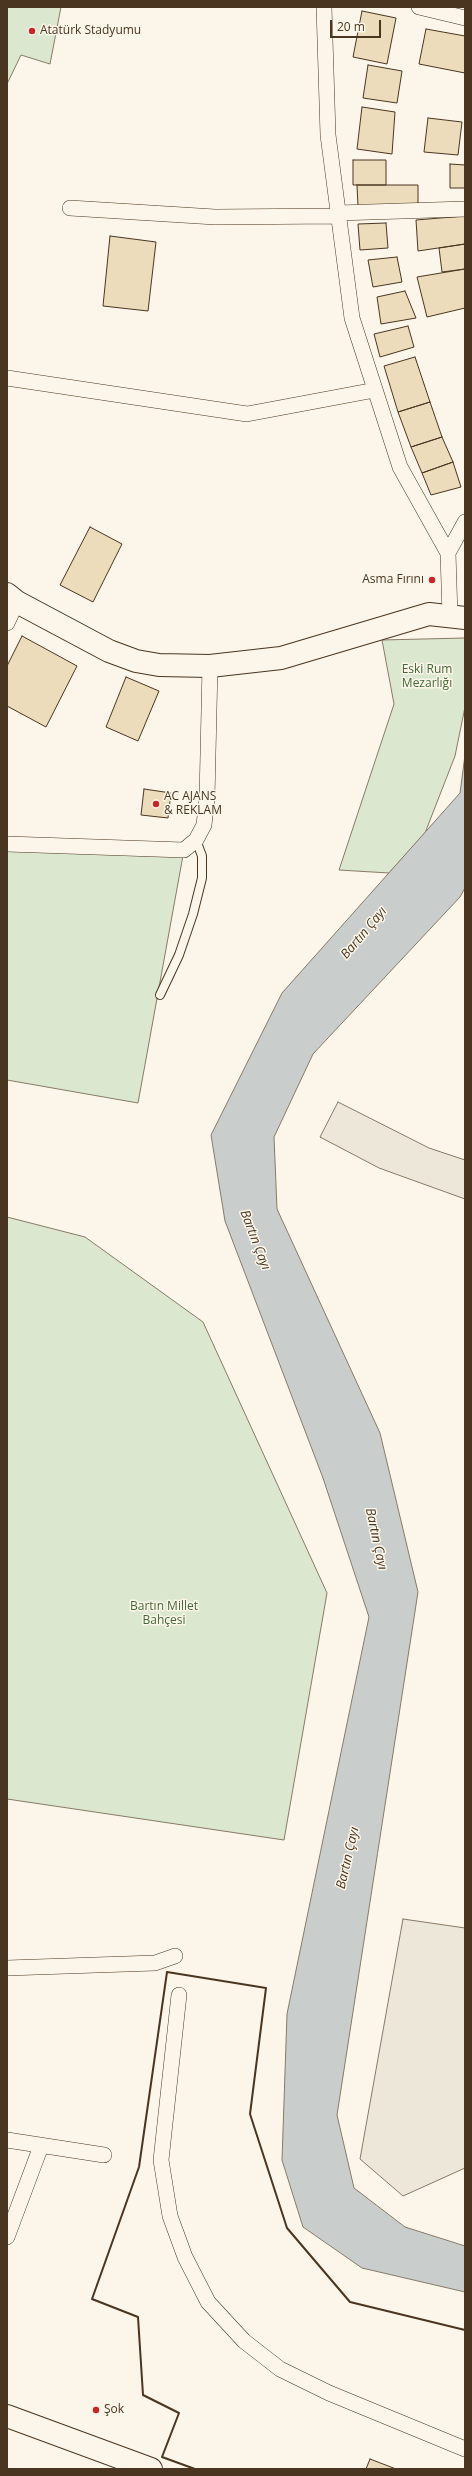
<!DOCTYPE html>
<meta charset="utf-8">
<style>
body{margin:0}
#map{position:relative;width:472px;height:2476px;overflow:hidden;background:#fbf6e9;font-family:"Open Sans",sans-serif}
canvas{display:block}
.frame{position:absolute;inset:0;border:8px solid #4a3520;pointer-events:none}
.scale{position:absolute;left:330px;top:20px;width:51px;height:18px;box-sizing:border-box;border:2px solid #4a3520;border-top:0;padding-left:5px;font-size:12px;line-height:14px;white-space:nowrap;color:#4a3520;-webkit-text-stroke:3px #fbf6e9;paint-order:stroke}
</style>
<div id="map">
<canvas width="472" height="2476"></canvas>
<div class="frame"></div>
<div class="scale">20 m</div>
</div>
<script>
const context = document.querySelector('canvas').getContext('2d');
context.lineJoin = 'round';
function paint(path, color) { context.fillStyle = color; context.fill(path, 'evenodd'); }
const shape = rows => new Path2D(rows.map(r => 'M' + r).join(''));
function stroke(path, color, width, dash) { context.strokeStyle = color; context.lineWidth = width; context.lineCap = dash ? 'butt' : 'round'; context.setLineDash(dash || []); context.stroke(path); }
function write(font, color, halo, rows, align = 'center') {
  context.font = font + ' "Open Sans",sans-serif'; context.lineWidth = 3; context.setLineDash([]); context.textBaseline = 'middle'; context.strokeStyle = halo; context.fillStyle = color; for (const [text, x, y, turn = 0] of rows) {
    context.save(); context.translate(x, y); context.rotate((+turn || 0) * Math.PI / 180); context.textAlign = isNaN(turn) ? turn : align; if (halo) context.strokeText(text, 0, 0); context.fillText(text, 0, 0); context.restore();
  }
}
const green = shape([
 [7,7,61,7,50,64,21,55,7,84,7,7],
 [465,638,465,707,455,756,425,833,389,873,339,870,394,704,382,640,465,638],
 [7,843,184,850,138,1103,7,1080,7,843],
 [7,1217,85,1237,203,1322,327,1593,284,1840,7,1799,7,1217]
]);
const parking = shape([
 [338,1102,429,1148,465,1160,465,1199,379,1168,320,1137,338,1102],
 [403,1919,465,1928,465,2168,403,2196,360,2159,403,1919]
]);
const water = shape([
 [465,755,465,888,460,897,313,1054,274,1137,277,1209,380,1433,418,1592,337,2115,354,2188,405,2227,465,2246,465,2292,362,2268,303,2227,282,2160,287,2014,369,1617,323,1478,225,1221,211,1135,282,993,460,793,465,755]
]);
const building = shape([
 [362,11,396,18,387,64,353,57,362,11],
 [426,29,465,36,465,73,419,64,426,29],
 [368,65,402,71,397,103,363,98,368,65],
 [362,107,395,112,392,154,357,149,362,107],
 [428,118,462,122,458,155,424,152,428,118],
 [353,160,386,160,386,185,353,185,353,160],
 [450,164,465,165,465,188,450,188,450,164],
 [357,185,418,185,418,205,358,206,357,185],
 [465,216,465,244,418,251,416,220,465,216],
 [386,223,388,248,360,250,358,224,386,223],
 [110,236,156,242,148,311,103,306,110,236],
 [465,244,465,269,442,272,439,248,465,244],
 [397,257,402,282,373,287,368,260,397,257],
 [465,269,465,308,427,317,417,277,465,269],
 [405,291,416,318,381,324,377,297,405,291],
 [408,326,414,347,380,357,374,334,408,326],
 [415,357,430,402,398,412,384,366,415,357],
 [430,402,442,437,411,447,398,412,430,402],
 [442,437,453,462,422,473,411,447,442,437],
 [453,462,461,487,431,495,422,473,453,462],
 [90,527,122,544,93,602,60,585,90,527],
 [22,636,77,666,46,727,7,706,7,666,22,636],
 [126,677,159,691,138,741,106,727,126,677],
 [144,789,171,793,168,818,141,815,144,789],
 [370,2459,396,2469,366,2469,370,2459]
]);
const lane = shape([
 [160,995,179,955,193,914,202,878,202,856,196,840]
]);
const street = shape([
 [324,7,328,135,352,318,400,467,448,553,450,616],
 [419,7,465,18],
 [70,208,215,217,338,216,338,213,465,209],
 [7,378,247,414,375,390],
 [448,553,465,522],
 [7,623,17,602],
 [7,844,184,850,196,840,204,825,207,798,210,666],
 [7,1968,155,1963,175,1956],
 [179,1995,161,2160,170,2216,185,2257,208,2302,244,2341,280,2369,329,2393,465,2449],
 [7,2140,104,2155],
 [7,2237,41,2146]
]);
const secondary = shape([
 [7,594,17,602,109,651,136,661,159,665,210,666,281,658,429,614,465,618],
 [7,2416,151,2469]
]);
const wall = shape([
 [195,2469,162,2457,179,2413,143,2395,138,2317,92,2299,139,2167,167,1972,266,1988,250,2114,287,2228,350,2302,465,2330]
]);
const markers = [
 [32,31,4,"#c62828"],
 [432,580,4,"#c62828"],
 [156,804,4,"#c62828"],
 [96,2410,4,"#c62828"]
];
const poiNames = [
 ["Atatürk Stadyumu",40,31],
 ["Asma Fırını",424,580,"right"],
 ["AC AJANS",164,797],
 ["& REKLAM",164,811],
 ["Şok",104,2410]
];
const parkNames = [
 ["Eski Rum",427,670],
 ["Mezarlığı",427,684],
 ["Bartın Millet",164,1607],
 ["Bahçesi",164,1621]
];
const waterNames = [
 ["Bartın Çayı",364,933,-50],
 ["Bartın Çayı",255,1240,69],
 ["Bartın Çayı",376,1539,78],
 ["Bartın Çayı",348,1858,-77]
];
paint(green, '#dce7d0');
stroke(green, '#887966', 1);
paint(parking, '#ede7d9');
stroke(parking, '#887966', 1);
paint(water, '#c9cecd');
stroke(water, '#887966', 1);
paint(building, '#ecdcbc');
stroke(building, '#4a3520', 1);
stroke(lane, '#4a3520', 10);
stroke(street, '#4a3520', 16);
stroke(secondary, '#4a3520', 24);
stroke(lane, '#fbf6e9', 8);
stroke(street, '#fbf6e9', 15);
stroke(secondary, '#fbf6e9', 22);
stroke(wall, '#4a3520', 2);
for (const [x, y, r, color] of markers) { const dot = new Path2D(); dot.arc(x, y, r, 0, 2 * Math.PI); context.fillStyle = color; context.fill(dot); stroke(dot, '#fbf6e9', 1.5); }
write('12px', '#4a3520', '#fbf6e9', poiNames, 'left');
write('12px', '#436837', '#fbf6e9', parkNames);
write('italic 13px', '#4a3520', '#fbf6e9', waterNames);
</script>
